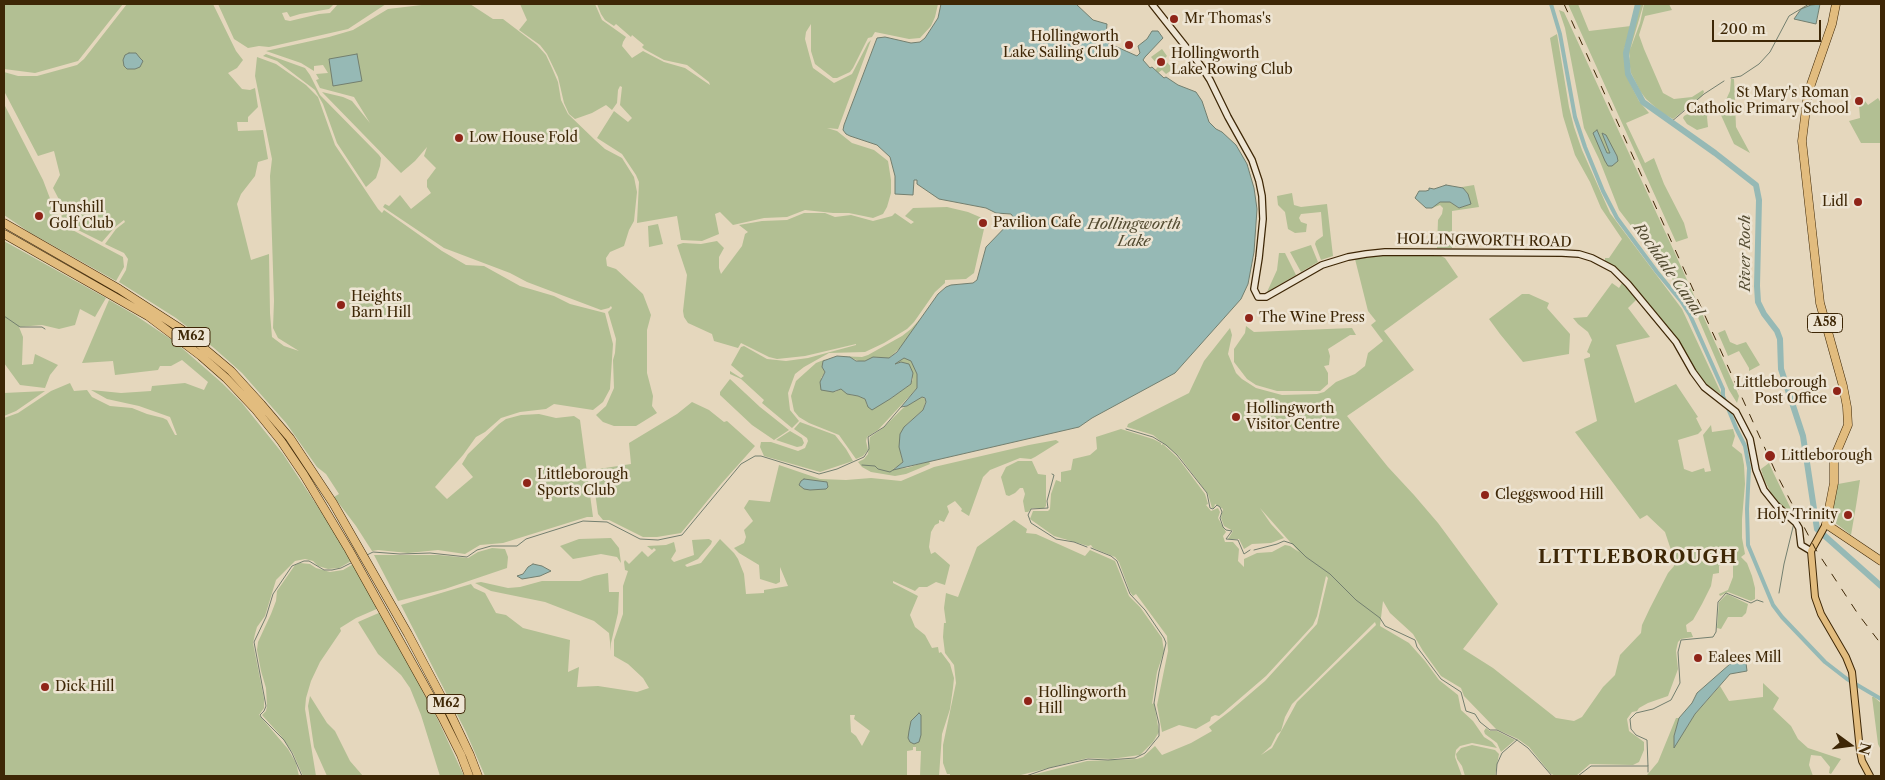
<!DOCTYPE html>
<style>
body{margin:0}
#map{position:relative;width:1885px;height:780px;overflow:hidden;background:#e5d7bd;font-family:"Libre Caslon Text",serif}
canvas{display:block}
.frame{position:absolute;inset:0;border:5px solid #3e2706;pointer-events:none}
.north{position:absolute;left:1825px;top:720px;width:50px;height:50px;-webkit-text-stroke:4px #eee5d4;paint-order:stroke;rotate:104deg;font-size:14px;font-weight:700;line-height:20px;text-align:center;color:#3e2706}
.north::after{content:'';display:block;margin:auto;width:18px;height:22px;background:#3e2706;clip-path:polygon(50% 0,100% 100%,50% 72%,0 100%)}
.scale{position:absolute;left:1712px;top:20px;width:109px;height:22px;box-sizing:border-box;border:2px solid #3e2706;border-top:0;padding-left:6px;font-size:15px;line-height:18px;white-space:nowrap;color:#3e2706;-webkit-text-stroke:4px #eee5d4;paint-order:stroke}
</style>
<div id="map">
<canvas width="1885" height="780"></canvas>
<div class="frame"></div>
<div class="north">N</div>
<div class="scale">200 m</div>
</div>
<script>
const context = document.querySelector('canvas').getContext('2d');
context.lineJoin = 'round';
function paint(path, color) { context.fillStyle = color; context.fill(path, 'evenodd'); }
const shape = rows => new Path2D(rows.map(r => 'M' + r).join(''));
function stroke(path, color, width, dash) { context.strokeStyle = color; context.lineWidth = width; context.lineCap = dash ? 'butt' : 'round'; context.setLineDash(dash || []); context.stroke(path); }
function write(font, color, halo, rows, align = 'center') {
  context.font = font + ' "Libre Caslon Text",serif'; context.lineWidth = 5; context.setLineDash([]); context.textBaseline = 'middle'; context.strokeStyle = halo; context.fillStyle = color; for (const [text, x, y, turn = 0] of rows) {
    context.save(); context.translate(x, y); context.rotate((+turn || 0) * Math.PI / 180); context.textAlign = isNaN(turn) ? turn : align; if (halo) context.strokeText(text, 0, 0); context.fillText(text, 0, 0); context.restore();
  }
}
const green = shape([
 [4,4,123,4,78,61,35,73,4,69],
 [127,4,213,4,236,51,243,60,237,68,228,73,242,89,250,90,255,88,258,107,248,117,248,122,237,122,238,131,263,130,268,159,258,162,255,176,241,194,237,204,251,260,269,254,270,313,272,337,284,346,299,351,278,338,273,328,274,301,270,176,272,159,255,76,257,57,276,64,306,85,318,97,335,145,378,209,382,213,384,210,442,251,466,265,484,266,520,286,554,296,570,304,605,313,613,344,610,389,603,402,593,410,554,404,546,409,520,412,501,418,485,432,476,437,463,455,435,487,447,499,473,477,462,464,468,454,499,424,506,419,521,415,539,414,556,418,574,416,580,420,593,517,587,517,503,543,480,545,465,554,438,550,408,553,378,550,372,551,356,526,334,497,339,494,326,474,317,467,286,423,242,373,214,348,176,318,119,282,126,270,128,259,124,253,105,244,116,229,125,222,124,220,115,227,102,242,74,228,61,216,66,213,53,188,60,175,54,151,38,156,4,91,4,72,18,76,37,76,77,65,84,59],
 [218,4,334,4,329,9,300,14,290,17,287,12,282,13,285,20,290,21,319,14,330,13,338,4,386,4,348,29,269,47,259,46,248,48,234,39],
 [430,4,470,4,493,19,503,19,537,45,546,55,552,68,558,82,561,100,568,114,595,140,605,149,622,158,634,177,637,192,634,221,629,230,624,246,610,252,606,258,607,266,616,269,643,294,651,315,647,330,647,373,653,396,652,406,657,413,636,426,614,426,603,422,596,415,606,406,614,388,613,360,615,353,616,339,608,312,612,308,611,306,609,308,601,310,527,282,510,273,444,248,383,207,385,204,389,206,400,195,411,209,431,193,427,187,427,180,436,168,424,156,427,147,415,161,401,173,322,92,343,97,352,101,370,123,354,97,320,88,316,80,319,79,316,74,328,73,323,65,314,66,314,71,301,63,266,51,329,37,353,30,388,9],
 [520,4,595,4,602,20,626,37,623,42,622,46,632,58,643,51,664,62,685,68,710,85,709,82,687,65,664,60,644,49,642,47,644,45,632,35,631,37,616,24,614,26,605,20,601,14,597,4,938,4,935,17,931,26,920,38,909,39,875,32,872,37,868,38,853,68,850,72,837,78,833,78,815,64,811,51,811,24,806,32,805,39,812,65,813,68,834,83,852,74,868,43,871,40,838,129,827,128,837,131,852,143,874,150,888,161,891,180,891,193,887,207,883,214,873,218,849,213,833,213,805,210,787,217,764,218,733,225,720,212,715,214,719,234,702,241,681,240,677,216,637,223,639,182,636,175,622,154,597,138,614,111,628,122,632,118,620,105,622,87,620,86,618,90,617,103,612,110,606,105,592,113,575,119,569,114,564,103,558,77,547,54,540,45,519,30,527,20],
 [1568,4,1578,4,1589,31,1631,26,1624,50,1627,77,1639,101,1649,113,1626,123,1645,163,1654,158,1664,184,1684,223,1688,238,1676,242],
 [1640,4,1643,4,1643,6,1630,50,1640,23,1644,4,1669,4,1672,10,1645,16,1639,35,1644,49,1663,93,1674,99,1692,97,1703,90,1704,92,1702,96,1673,119,1662,113,1646,99,1640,91,1631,73,1629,61,1630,53,1628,60,1628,53],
 [1559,10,1564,12,1679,262,1739,396,1737,403,1729,390,1693,306,1619,210,1599,159,1584,128,1565,28],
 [1557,34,1569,107,1574,127,1582,150,1610,213,1682,309,1722,395,1707,385,1699,376,1679,342,1663,321,1631,283,1605,261,1605,258,1609,258,1622,239,1601,208,1590,182,1575,155,1563,116,1550,38],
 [1162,49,1167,56,1164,59,1173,69,1166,74,1162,70,1158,73,1155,70,1159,66,1151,57],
 [266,54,305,68,310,75,320,95,379,155,381,158,380,166,376,178,366,187,337,143,323,104,315,90,277,61,263,56],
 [1731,79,1734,79,1736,127,1750,153,1734,144,1720,113,1730,91],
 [1878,98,1881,103,1881,143,1861,143,1849,121,1860,118,1859,105,1865,101,1868,105],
 [1707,102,1710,106,1707,117,1708,127,1697,130,1687,124,1683,118,1684,116,1697,109,1702,103],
 [4,104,43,180,54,209,65,226,123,257,124,267,116,281,29,232,4,215],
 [1474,185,1479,207,1452,211,1452,248,1437,248,1438,220,1442,214,1443,208,1440,205,1432,208,1440,202,1450,202,1459,208,1470,204,1468,194,1462,187],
 [1292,193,1294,205,1301,207,1327,204,1333,256,1321,260,1315,244,1316,241,1323,236,1321,212,1301,214,1299,218,1301,222,1307,224,1306,232,1295,233,1288,229,1285,212,1278,205,1277,196],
 [947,207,968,212,982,218,978,225,984,229,974,273,966,279,945,280,945,283,935,292,914,322,907,329,884,343,865,352,829,353,804,367,795,374,788,393,790,410,799,421,792,428,762,403,764,400,741,379,730,374,730,371,741,378,744,376,731,365,741,347,744,346,767,359,786,361,808,358,856,345,856,344,805,356,777,359,769,357,741,343,738,348,714,341,712,334,688,323,684,317,683,311,687,275,677,245,683,243,701,244,717,241,724,248,719,257,719,268,721,274,742,246,745,234,748,232,739,225,762,221,787,220,804,213,825,213,835,217,851,215,873,221,892,216,895,213,911,224,914,222,905,216,913,208],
 [658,224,663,244,649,247,648,226],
 [4,241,106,298,95,317,80,309,75,325,59,329,42,325,19,327,23,337,22,365,33,364,35,354,58,365,50,375,45,388,20,385,4,363],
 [1311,245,1318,262,1301,272,1290,252],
 [1279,253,1285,253,1296,275,1267,292,1277,270],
 [1387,255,1439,255,1445,258,1458,277,1384,331,1414,370,1347,416,1388,467,1414,495,1438,523,1498,604,1463,649,1493,668,1556,718,1574,721,1582,717,1603,687,1615,675,1620,655,1641,633,1642,625,1650,608,1668,573,1674,566,1674,559,1665,532,1647,515,1640,519,1575,432,1597,421,1584,359,1590,357,1590,354,1587,352,1592,340,1588,332,1578,324,1573,318,1587,317,1612,283,1619,288,1622,283,1637,299,1628,308,1650,337,1616,345,1635,403,1676,384,1698,417,1696,418,1702,430,1698,434,1678,440,1684,469,1692,472,1704,468,1705,472,1711,471,1703,435,1711,425,1712,432,1733,429,1735,436,1732,446,1742,454,1744,465,1745,484,1742,519,1742,538,1745,554,1741,557,1747,563,1752,576,1755,588,1755,599,1751,601,1728,592,1720,596,1719,594,1728,590,1733,577,1733,560,1719,566,1719,573,1713,574,1711,586,1702,604,1693,620,1686,625,1687,632,1691,632,1693,637,1681,639,1678,642,1676,651,1678,669,1668,696,1648,703,1639,708,1637,711,1632,712,1627,719,1629,731,1644,742,1644,750,1639,762,1633,765,1590,764,1576,776,1555,776,1550,773,1529,747,1518,739,1496,729,1464,696,1461,688,1441,676,1423,651,1413,634,1390,613,1383,601,1380,626,1409,643,1425,661,1439,680,1458,695,1461,710,1473,721,1484,737,1492,742,1497,748,1472,743,1460,746,1456,750,1455,757,1462,776,1028,776,1087,761,1137,759,1143,757,1155,746,1162,755,1191,743,1212,731,1209,727,1230,711,1265,681,1317,624,1328,578,1326,576,1317,616,1313,625,1266,676,1223,713,1219,716,1215,715,1211,717,1210,721,1196,729,1179,725,1162,732,1157,705,1168,651,1167,636,1136,594,1133,596,1130,592,1119,562,1115,557,1093,548,1091,545,1088,546,1054,536,1030,519,1033,511,1048,511,1050,509,1051,494,1056,480,1061,482,1061,472,1071,470,1073,459,1090,455,1097,449,1096,437,1121,429,1153,439,1161,443,1161,445,1163,444,1178,458,1205,494,1208,504,1206,505,1211,511,1218,508,1220,512,1218,518,1226,532,1223,536,1225,542,1233,542,1239,549,1238,561,1244,567,1244,559,1257,553,1272,552,1285,545,1290,546,1299,552,1260,508,1271,524,1284,538,1271,543,1252,544,1244,549,1239,539,1228,539,1233,531,1224,526,1221,518,1223,509,1215,504,1214,508,1212,508,1208,494,1179,456,1153,435,1127,427,1128,424,1189,393,1204,361,1230,328,1232,335,1228,354,1236,373,1242,379,1256,388,1282,395,1317,394,1324,392,1336,382,1355,374,1365,366,1368,353,1383,341,1371,325,1376,321,1368,311,1355,259],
 [1375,622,1376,625,1297,702,1272,748,1261,755,1271,746,1277,734,1281,731,1285,717,1292,704],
 [1522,294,1529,294,1549,303,1547,308,1570,334,1569,354,1523,362,1500,334,1489,319],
 [109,300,135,315,175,342,222,383,242,403,283,454,353,560,339,568,328,569,318,566,313,561,305,559,295,561,276,580,265,616,257,627,255,634,253,643,264,699,264,708,259,715,288,749,296,763,299,776,4,776,4,418,18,413,51,391,70,383,74,391,87,390,92,397,110,406,132,408,147,414,163,418,167,420,175,435,177,435,170,417,139,406,107,399,91,390,121,393,151,391,152,386,185,383,204,390,208,382,182,360,171,366,160,366,158,370,115,375,113,361,82,363],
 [920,319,903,345,889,358,882,359,876,357,861,362,847,356,837,356,862,357,868,355,902,336,911,329],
 [1246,326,1254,332,1352,328,1356,335,1350,335,1328,349,1330,356,1329,365,1324,366,1328,373,1328,384,1320,391,1277,391,1256,385,1247,379,1234,362,1234,349,1245,333],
 [1725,330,1730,342,1737,345,1746,342,1760,365,1749,371,1749,368,1739,351,1728,356,1718,333],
 [906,357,911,360,915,367,917,374,917,388,878,430,867,437,866,441,868,450,863,456,856,459,839,435,809,423,799,417,794,411,791,396,796,381,816,363,826,359,823,361,822,367,825,372,821,378,835,392,841,389,851,395,858,396,865,399,867,405,890,399,911,384,913,379,909,365,899,362,895,364,898,360],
 [730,379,760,407,789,430,774,440,752,425,720,395,720,392],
 [45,391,16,411,4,416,4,393],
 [922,397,926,400,923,410,906,425,901,455,903,463,893,469,907,468,929,461,930,464,906,474,895,476,871,472,862,467,858,462,864,459,868,454,870,437,883,428,903,408],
 [692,402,709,410,724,422,727,421,755,446,721,484,681,533,657,537,643,537,609,520,603,520,598,514,592,470,631,464,629,443,677,414],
 [800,422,835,435,846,449,853,461,820,472,764,456,760,447,761,442,771,442,798,451,805,448,808,441,807,438,794,429],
 [790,431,802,438,804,443,802,446,797,447,776,440],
 [1056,440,1059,442,1035,457,1031,459,1020,458,990,470,983,477,969,516,961,511,962,509,955,501,947,506,949,512,944,522,939,520,939,523,935,525,931,532,929,547,931,554,935,552,950,565,945,585,936,582,927,587,919,587,915,591,893,581,893,583,918,596,910,615,915,627,925,635,932,648,938,647,939,653,941,652,950,664,954,678,953,688,950,709,942,734,939,776,920,776,921,751,916,751,916,747,913,747,913,750,907,751,907,776,485,776,466,732,401,605,471,584,474,588,485,593,496,613,506,615,523,628,570,640,568,672,579,667,577,687,598,686,637,692,649,688,643,678,628,664,614,656,614,640,623,614,623,586,628,571,625,570,624,562,625,560,629,564,642,551,648,557,656,550,654,548,652,550,647,546,666,545,674,542,676,551,671,559,674,562,694,555,692,540,709,539,712,541,711,544,698,559,685,565,687,567,701,563,720,539,734,553,738,559,744,574,746,594,764,593,764,590,788,586,780,567,780,582,776,584,760,579,759,565,739,553,734,548,744,543,746,537,744,530,753,521,744,508,749,500,770,502,779,465,820,479,846,480,871,478,901,481,934,467,1029,445],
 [850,715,855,715,854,719,870,731,862,746,856,736,851,732],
 [1018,461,1032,461,1038,474,1046,475,1046,506,1044,508,1032,508,1028,512,1025,512,1023,501,1025,494,1023,488,1020,488,1015,493,1009,496,1006,495,1001,477,1006,467],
 [1769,463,1774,474,1793,513,1780,504,1771,493,1764,479,1761,469],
 [1860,480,1856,506,1851,535,1834,522,1832,518,1832,513,1838,484],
 [1014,520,1027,529,1026,533,1036,534,1085,556,1090,550,1115,561,1129,596,1140,607,1162,638,1164,651,1157,672,1152,704,1154,703,1159,732,1153,742,1140,755,1111,759,1088,758,1017,776,950,776,950,774,947,774,943,763,943,745,956,683,954,665,945,653,943,637,944,623,946,623,944,608,946,593,958,597,977,547],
 [611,538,619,548,621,563,617,557,601,554,573,559,560,546,579,539],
 [492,548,505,549,508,557,507,568,445,589,398,601,374,555,439,555,468,558,478,552],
 [300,563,310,564,316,568,330,572,343,570,355,563,379,608,356,618,340,628,341,631,320,662,311,681,306,698,305,709,316,776,303,776,293,753,281,736,262,715,266,711,267,706,266,688,261,671,257,650,258,642,271,614,276,601,277,591,295,565],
 [608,573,609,592,619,592,618,613,611,643,611,651,609,633,594,621,545,602,491,591,475,583,481,582,508,588,520,587,542,581,580,581,594,576],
 [1727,594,1748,604,1746,613,1742,617,1728,617,1721,629,1717,628,1719,602],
 [381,612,438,720,464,776,440,776,421,715,410,688,401,675,378,654,358,622],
 [1763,683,1779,698,1773,709,1791,726,1798,739,1808,748,1841,759,1831,774,1829,773,1830,767,1821,756,1811,755,1809,765,1813,776,1593,776,1598,775,1647,775,1658,762,1676,718,1679,718,1674,736,1674,747,1695,714,1720,686,1729,701,1763,697],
 [310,696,327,723,335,731,350,761,363,776,327,776,314,747,308,706],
 [1872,697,1874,697,1881,703,1881,750,1878,744],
 [1486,728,1490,731,1497,731,1515,740,1501,752,1497,743,1485,734,1484,731],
 [1472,745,1495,750,1499,754,1495,776,1465,776,1462,766,1457,759,1456,754,1461,748]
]);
const water = shape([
 [941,4,1076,4,1093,20,1107,24,1106,36,1108,43,1137,56,1140,53,1138,46,1147,39,1152,31,1158,31,1163,38,1145,57,1143,60,1150,68,1152,67,1164,78,1166,77,1178,85,1196,92,1202,101,1209,122,1216,129,1222,132,1236,145,1247,164,1254,188,1257,209,1254,252,1248,284,1241,299,1175,373,1092,418,1079,427,893,470,903,462,899,447,900,434,904,427,923,410,926,402,925,398,922,397,907,406,901,407,917,388,917,374,911,361,904,358,895,364,901,362,909,364,913,373,911,384,890,399,872,410,868,407,865,399,858,396,847,394,841,389,833,392,821,390,820,382,825,372,822,367,823,361,837,356,850,357,856,361,865,361,873,357,889,358,897,352,938,294,946,287,951,285,973,283,977,280,986,247,1014,218,1011,214,996,213,986,208,939,199,917,184,917,180,914,180,913,195,895,194,895,176,890,157,877,145,850,136,846,134,843,130,844,125,877,38,885,37,911,43,920,42,925,38,938,18,941,4],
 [1820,4,1816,24,1794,19,1801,9,1811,5,1820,4],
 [129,53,136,53,140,58,143,61,140,67,135,69,127,69,124,66,123,60,125,55,129,53],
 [357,54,362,81,333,86,329,59,357,54],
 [1597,130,1607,153,1610,153,1609,151,1602,133,1606,135,1617,156,1618,161,1612,166,1608,166,1605,161,1593,133,1597,130],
 [1446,185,1463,188,1468,194,1471,204,1459,208,1450,202,1440,202,1432,208,1426,208,1415,198,1419,191,1426,191,1429,190,1429,188,1434,189,1446,185],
 [804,479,827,482,828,487,826,489,810,490,804,489,799,485,801,481,804,479],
 [533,564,542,566,551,571,540,576,522,579,517,576,523,574,528,567,533,564],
 [1740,661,1746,663,1747,671,1730,674,1695,714,1674,748,1674,736,1679,718,1692,703,1697,693,1730,664,1740,661],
 [919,713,921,715,921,735,919,742,914,744,910,742,908,738,909,731,911,721,919,713]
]);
const stream = shape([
 [1731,78,1741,76,1759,64,1770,52,1789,16,1809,4],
 [1671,122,1704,94,1724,81],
 [4,316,20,327,42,327,45,329],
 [1126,429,1153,437,1166,445,1177,455,1207,493,1210,508,1213,509,1217,505,1220,507,1222,512,1220,518,1223,527,1226,530,1232,531,1226,539,1238,540,1244,554,1250,550],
 [862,465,875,466,878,469,890,472,893,470],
 [1052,474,1054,475,1047,501,1048,508,1031,509,1028,515,1031,523,1056,539,1074,542,1087,547],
 [1795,520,1802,512,1813,509],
 [1254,550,1277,544,1284,541,1293,544,1306,557,1330,574,1356,600,1380,618,1385,626,1415,640,1417,647,1441,679,1461,692,1466,711,1475,714,1480,722,1490,730,1497,730,1517,740,1528,748,1552,776],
 [367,555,373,552,400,554,430,553,467,557,477,550,491,546,517,546,526,539,583,521,607,522,640,539,658,540,682,535,741,464,755,456,761,456,819,474,837,469,864,457,869,449,868,437,884,427,901,407],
 [1779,593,1784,564,1794,523],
 [1648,766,1648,772],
 [302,776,292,753,284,740,261,717,260,715,264,711,266,706,254,642,266,617,273,594,292,566,304,561,309,561,324,570,332,570,341,568,353,562],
 [1026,776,1049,768,1088,759,1108,760,1135,758,1145,753,1159,736,1159,724,1154,703,1159,672,1166,643,1164,638,1145,610,1130,594,1117,561,1111,556,1091,548],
 [1496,776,1497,764,1502,753,1517,740],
 [1578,776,1591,766,1648,766,1647,740,1636,735,1631,729,1630,719,1636,713,1653,709,1671,700,1680,683,1678,652,1681,640,1713,637,1716,632,1718,602,1726,593,1751,603,1757,600,1763,602]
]);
const canal = shape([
 [1551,4,1560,34,1575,117,1585,147,1603,191,1617,218,1657,272,1681,301,1690,315,1723,389,1723,396,1736,428,1745,446,1749,468,1747,509,1748,545,1773,605,1782,617,1825,662,1847,679,1881,699]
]);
const river = shape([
 [1638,4,1626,53,1628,74,1643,102,1715,153,1756,185,1759,200,1757,286,1758,302,1764,314,1777,331,1780,339,1781,369,1803,436,1817,529,1881,586]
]);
const secondary = shape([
 [1152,4,1201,66,1210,80,1228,117,1252,160,1259,181,1262,196,1263,219,1259,258,1254,289,1258,297,1266,297,1322,265,1348,257,1366,254,1385,252,1562,253,1579,254,1592,258,1613,269,1628,284,1676,342,1693,372,1704,387,1736,412,1750,439,1756,470,1764,490,1776,505,1796,523,1799,528,1801,545,1811,551]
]);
const primary = shape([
 [1826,524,1811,551,1815,597,1821,614,1846,657,1852,672,1860,751,1862,761,1870,776]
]);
const highway = shape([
 [1836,4,1832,24,1808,93,1802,141,1820,303,1843,386,1847,407,1848,425,1834,458,1834,483,1826,524,1881,561],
 [4,223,119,289,181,329,231,371,261,404,290,438,333,503,408,634,450,713,470,755,478,776],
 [4,234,148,316,201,356,226,378,256,410,281,441,304,475,349,550,442,717,461,755,469,776]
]);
const rail = shape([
 [1564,4,1777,475,1816,550,1858,614,1881,644]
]);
const markers = [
 [1174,19,5,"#8f2418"],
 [1129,45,5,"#8f2418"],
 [1161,62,5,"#8f2418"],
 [1859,101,5,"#8f2418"],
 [459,138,5,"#8f2418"],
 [1858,202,5,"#8f2418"],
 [39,216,5,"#8f2418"],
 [983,223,5,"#8f2418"],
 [341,305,5,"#8f2418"],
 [1249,318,5,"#8f2418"],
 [1837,391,5,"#8f2418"],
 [1236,417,5,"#8f2418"],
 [1770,456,6,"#8f2418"],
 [527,483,5,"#8f2418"],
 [1485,495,5,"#8f2418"],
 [1848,515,5,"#8f2418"],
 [1698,658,5,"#8f2418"],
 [45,687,5,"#8f2418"],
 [1028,701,5,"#8f2418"]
];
const shields = [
 [1825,323,35],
 [191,337,38],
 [446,704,38]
];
const shieldNames = [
 ["A58",1825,323],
 ["M62",191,337],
 ["M62",446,704]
];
const poiNames = [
 ["Mr Thomas's",1184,19],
 ["Hollingworth",1119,37,"right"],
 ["Lake Sailing Club",1119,53,"right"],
 ["Hollingworth",1171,54],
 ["Lake Rowing Club",1171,70],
 ["St Mary's Roman",1849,93,"right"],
 ["Catholic Primary School",1849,109,"right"],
 ["Low House Fold",469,138],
 ["Lidl",1848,202,"right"],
 ["Tunshill",49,208],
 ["Golf Club",49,224],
 ["Pavilion Cafe",993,223],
 ["Heights",351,297],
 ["Barn Hill",351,313],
 ["The Wine Press",1259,318],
 ["Littleborough",1827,383,"right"],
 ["Post Office",1827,399,"right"],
 ["Hollingworth",1246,409],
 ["Visitor Centre",1246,425],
 ["Littleborough",1781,456],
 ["Littleborough",537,475],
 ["Sports Club",537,491],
 ["Cleggswood Hill",1495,495],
 ["Holy Trinity",1838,515,"right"],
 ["Ealees Mill",1708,658],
 ["Dick Hill",55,687],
 ["Hollingworth",1038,693],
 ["Hill",1038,709]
];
const streetNames = [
 ["HOLLINGWORTH ROAD",1484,241,1]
];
const waterNames = [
 ["Hollingworth",1134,225],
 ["Lake",1134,242],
 ["River Roch",1746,253,-90],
 ["Rochdale Canal",1668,270,55]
];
const districtNames = [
 ["LITTLEBOROUGH",1638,558]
];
paint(green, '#b2bf93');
paint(water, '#96b9b5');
stroke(water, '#737f6f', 1);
stroke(stream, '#737f6f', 1);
stroke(canal, '#96b9b5', 4);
stroke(river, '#96b9b5', 6);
stroke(secondary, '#3e2706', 8);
stroke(primary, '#3e2706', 8);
stroke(highway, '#3e2706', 9);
stroke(secondary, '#eee5d4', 5.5);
stroke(primary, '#e2bc7e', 6);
stroke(highway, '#e2bc7e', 8);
stroke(rail, '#3e2706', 1, [9, 9]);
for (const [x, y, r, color] of markers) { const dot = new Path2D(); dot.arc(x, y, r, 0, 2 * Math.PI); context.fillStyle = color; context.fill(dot); stroke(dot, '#eee5d4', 2); }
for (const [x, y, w] of shields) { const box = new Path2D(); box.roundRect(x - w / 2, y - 9.5, w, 19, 4); context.fillStyle = '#eee5d4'; context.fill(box); stroke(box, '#3e2706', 1); }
write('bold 12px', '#3e2706', null, shieldNames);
write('14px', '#3e2706', '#eee5d4', poiNames, 'left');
write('14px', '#3e2706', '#eee5d4', streetNames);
write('italic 15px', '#544c32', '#eee5d4', waterNames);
context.letterSpacing = '1px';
write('bold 19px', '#3e2706', '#eee5d4', districtNames);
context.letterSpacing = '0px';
</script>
